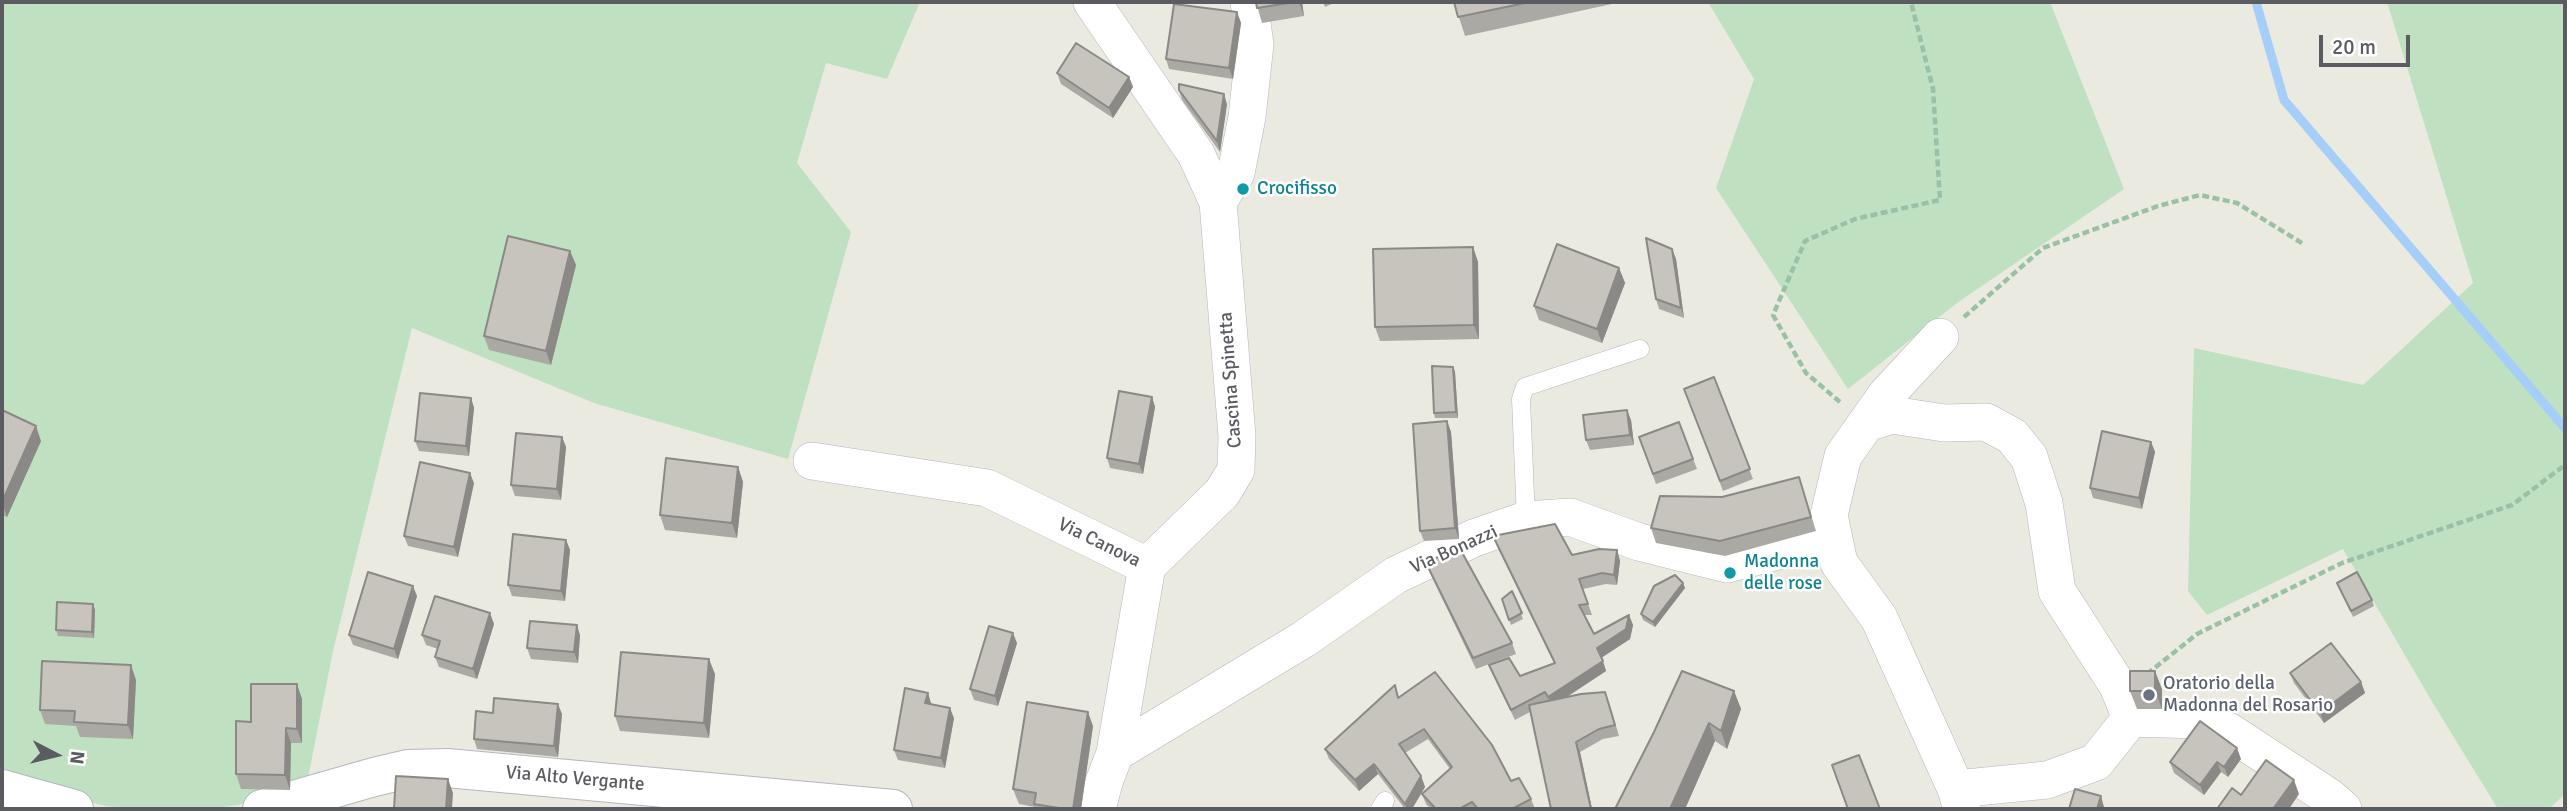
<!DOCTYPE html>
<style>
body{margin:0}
#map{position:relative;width:2567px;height:811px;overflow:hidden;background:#ebeae1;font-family:Signika,sans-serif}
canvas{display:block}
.frame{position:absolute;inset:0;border:4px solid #5a5c61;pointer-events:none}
.north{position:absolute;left:21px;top:720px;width:70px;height:70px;-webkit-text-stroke:5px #fff;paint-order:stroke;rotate:97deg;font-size:19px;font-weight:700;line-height:28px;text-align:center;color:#5a5c61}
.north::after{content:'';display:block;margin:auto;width:24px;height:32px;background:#5a5c61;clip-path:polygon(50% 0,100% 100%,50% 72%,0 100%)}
.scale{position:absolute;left:2319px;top:35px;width:91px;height:32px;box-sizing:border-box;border:4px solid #5a5c61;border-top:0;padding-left:9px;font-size:21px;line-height:24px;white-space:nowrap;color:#5a5c61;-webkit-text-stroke:5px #fff;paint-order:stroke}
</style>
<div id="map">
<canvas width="2567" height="811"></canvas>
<div class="frame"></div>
<div class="north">N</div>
<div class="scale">20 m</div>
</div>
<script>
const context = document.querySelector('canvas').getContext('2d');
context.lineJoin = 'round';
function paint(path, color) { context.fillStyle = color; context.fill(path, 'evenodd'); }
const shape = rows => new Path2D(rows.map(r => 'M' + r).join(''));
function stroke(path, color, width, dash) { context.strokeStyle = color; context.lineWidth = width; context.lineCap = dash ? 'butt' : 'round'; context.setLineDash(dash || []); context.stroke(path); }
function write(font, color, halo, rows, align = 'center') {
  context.font = font + ' Signika,sans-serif'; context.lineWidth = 5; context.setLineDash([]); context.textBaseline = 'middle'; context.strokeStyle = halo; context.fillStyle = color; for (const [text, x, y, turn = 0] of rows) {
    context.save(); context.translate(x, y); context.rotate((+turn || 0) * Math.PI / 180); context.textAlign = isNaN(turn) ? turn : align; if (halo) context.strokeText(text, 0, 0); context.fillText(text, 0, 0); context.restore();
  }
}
const green = shape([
 [2,2,920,2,887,79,826,63,797,163,851,232,788,459,594,403,412,328,333,651,307,783,238,805,210,809,129,809,106,806,48,792,2,774],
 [1708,2,2050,2,2124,189,1957,303,1848,389,1716,188,1754,79],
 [2387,2,2565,2,2565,794,2549,809,2498,809,2434,705,2343,549,2207,615,2188,591,2194,348,2363,385,2473,283]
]);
const stream = shape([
 [2256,2,2284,100,2565,428]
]);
const path = shape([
 [1964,317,2043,248,2158,206,2200,195,2237,203,2305,245],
 [1840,402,1806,373,1773,315,1805,241,1855,219,1940,200,1933,89,1911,2],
 [2147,674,2197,634,2342,563,2512,505,2565,465]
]);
const service = shape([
 [1526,520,1521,399,1525,387,1640,349],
 [1380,809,1385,801]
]);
const minor = shape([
 [1092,2,1196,154,1218,202,1237,436,1236,470,1222,493,1147,566],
 [1218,202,1236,173,1247,117,1255,44,1249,2],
 [1940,337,1887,394,1843,456,1829,515,1839,563,1879,618,1956,789,1962,809],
 [1866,423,1892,415,1944,423,1986,422,2012,436,2029,457,2044,503,2057,591,2118,686,2131,718],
 [812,461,987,488,1147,566,1115,753,1104,782,1097,809],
 [1115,753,1304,639,1396,575,1474,538,1526,520,1570,517,1639,542,1727,564,1793,547,1835,544],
 [1956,789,2047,780,2096,762,2131,718,2199,720,2228,731,2329,797,2343,809]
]);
const secondary = shape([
 [2,789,74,809],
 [262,809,374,777,408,769,447,768,893,809]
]);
const wall = shape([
 [1256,2,1302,2,1304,16,1262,23],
 [1323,2,1336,2,1325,7],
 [1454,2,1621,2,1465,36],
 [1237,12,1241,23,1233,79,1169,69,1166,59],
 [1057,73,1129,77,1133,87,1113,118,1061,84],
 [1179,90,1227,104,1220,152,1182,100],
 [1473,247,1478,262,1479,339,1380,341,1375,327],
 [1672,249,1676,259,1684,318,1659,309,1656,299],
 [570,251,576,265,551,365,489,350,484,336],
 [1619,268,1625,283,1602,343,1539,320,1534,306],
 [1453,367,1455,372,1458,418,1435,418,1434,413],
 [1714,377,1753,479,1723,491,1684,389],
 [1152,397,1155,407,1143,474,1110,468,1107,458],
 [471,398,474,408,469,456,419,451,415,441],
 [2,410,41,441,7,517,2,515],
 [1631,420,1634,445,1590,450,1586,440],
 [1447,421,1451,432,1459,539,1424,541,1420,531],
 [1679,422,1697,469,1656,484,1639,437],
 [562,437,566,447,561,500,515,496,511,485],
 [2151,442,2155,452,2142,509,2093,498,2090,488],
 [738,467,743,482,737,538,665,530,660,515],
 [1799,477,1816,531,1725,556,1656,543,1651,528,1722,497],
 [474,483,458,557,408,546,404,536],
 [1493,536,1572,555,1617,550,1620,561,1617,585,1606,584,1583,589,1592,615,1584,615,1594,634,1629,615,1633,625,1630,639,1601,658,1606,671,1567,697,1609,702,1619,736,1603,739,1580,752,1592,809,1551,809,1530,712,1515,720,1493,675,1489,665,1520,676,1554,663,1497,546],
 [566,540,570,550,565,601,512,596,508,585],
 [1426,563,1512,643,1516,654,1476,669,1430,573],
 [1683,583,1685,588,1655,627,1643,620,1641,614],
 [2337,583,2372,600,2374,606,2353,617],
 [1512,591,1523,619,1511,625,1502,599],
 [417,596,398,659,353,645,349,635],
 [93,604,95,610,94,638,58,636,56,630],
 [494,624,477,679,439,667,435,657,438,649,426,645,422,635],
 [580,635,578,663,531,659,527,648],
 [1017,643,998,706,974,700,970,689],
 [2290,673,2361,682,2365,693,2324,723,2294,683],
 [715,674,709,738,620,731,615,716],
 [136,680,133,739,80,737,76,726,45,724,40,710],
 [2162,689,2162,709,2137,709,2130,691],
 [1734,691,1741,709,1727,749,1715,741,1685,809,1615,809],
 [928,693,931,704,954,718,945,768,898,760,894,750],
 [1399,697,1511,781,1531,799,1535,809,1431,809,1426,804,1422,794,1450,769,1428,739,1405,753,1421,776,1425,787,1412,809,1405,809,1378,774,1359,791,1329,759,1325,749],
 [302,699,302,743,291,743,290,790,241,789,236,774,251,722],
 [493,713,562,714,558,757,477,749,474,739],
 [1093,726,1081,809,1036,809,1035,807,1019,804,1013,789],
 [2241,759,2228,777,2221,772,2204,795,2174,773,2170,762]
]);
const shadedWall = shape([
 [1299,2,1302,2,1304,16],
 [1237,12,1241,23,1233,79,1229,68],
 [1129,77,1133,87,1113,118,1109,108],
 [1224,94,1227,104,1220,152,1217,141],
 [1473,247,1478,262,1479,339,1474,325],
 [1672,249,1676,259,1684,318,1681,308],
 [570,251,576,265,551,365,546,351],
 [1619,268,1625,283,1602,343,1597,329],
 [1453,367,1455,372,1458,418,1456,412],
 [1152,397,1155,407,1143,474,1139,464],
 [471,398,474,408,469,456,466,446],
 [1627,410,1631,420,1634,445,1630,435],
 [1447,421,1451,432,1459,539,1455,528],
 [36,426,41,441,7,517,2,502],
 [562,437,566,447,561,500,557,489],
 [2151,442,2155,452,2142,509,2139,498],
 [738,467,743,482,737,538,732,523],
 [470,473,474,483,458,557,454,547],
 [566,540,570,550,565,601,561,591],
 [1617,550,1620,561,1617,585,1614,575],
 [1683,583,1685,588,1655,627,1653,622],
 [413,586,417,596,398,659,394,649],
 [93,604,95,610,94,638,92,632],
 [490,613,494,624,477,679,473,669],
 [1629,615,1633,625,1630,639,1601,658,1597,648],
 [577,625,580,635,578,663,574,652],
 [1013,633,1017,643,998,706,995,696],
 [709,659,715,674,709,738,704,723],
 [1603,661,1606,671,1551,707,1548,697],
 [131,665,136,680,133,739,128,725],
 [2155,671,2162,689,2162,709,2155,691],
 [2361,682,2365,693,2324,723,2320,713],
 [297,684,302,699,302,743,297,729],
 [1734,691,1741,709,1727,749,1721,731],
 [928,693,931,703,929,714,925,703],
 [558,704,562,714,558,757,554,746],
 [950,708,954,718,945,768,941,758],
 [1088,712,1093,726,1081,809,1073,809],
 [1709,723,1715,741,1685,809,1670,809],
 [286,728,291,743,290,790,285,775],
 [1576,742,1580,752,1592,809,1591,809],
 [2237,748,2241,759,2228,777,2224,767],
 [2217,762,2221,772,2204,795,2200,785],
 [1374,764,1378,774,1359,791,1355,780],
 [1421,776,1425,787,1412,809,1407,809,1405,804],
 [448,779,453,793,452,809,446,809],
 [2294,780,2299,794,2289,809,2273,809],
 [2101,796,2104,807,2104,809,2097,809]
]);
const building = shape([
 [1256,2,1295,2,1257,8,1256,2],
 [1454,2,1530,2,1458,17,1454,2],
 [1174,4,1237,12,1229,68,1166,59,1174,4],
 [1076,43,1129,77,1109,108,1057,73,1076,43],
 [1179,84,1224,94,1217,141,1179,90,1179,84],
 [508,236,570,251,546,351,484,336,508,236],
 [1646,238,1672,249,1681,308,1656,299,1646,238],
 [1557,244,1619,268,1597,329,1534,306,1557,244],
 [1473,247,1474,325,1375,327,1373,249,1473,247],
 [1432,366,1453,367,1456,412,1434,413,1432,366],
 [1714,377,1750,469,1720,481,1684,389,1714,377],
 [1119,391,1152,397,1139,464,1107,458,1119,391],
 [420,393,471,398,466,446,415,441,420,393],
 [2,410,36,426,2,502,2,410],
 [1627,410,1630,435,1586,440,1583,415,1627,410],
 [1447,421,1455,528,1420,531,1413,424,1447,421],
 [1679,422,1693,459,1653,474,1639,437,1679,422],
 [2102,431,2151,442,2139,498,2090,488,2102,431],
 [516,433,562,437,557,489,511,485,516,433],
 [666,458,738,467,732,523,660,515,666,458],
 [420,462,470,473,454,547,404,536,420,462],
 [1799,477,1811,517,1720,541,1651,528,1660,496,1722,497,1799,477],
 [1555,524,1572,555,1599,549,1617,550,1614,575,1602,573,1579,579,1588,604,1579,605,1594,634,1629,615,1626,629,1597,648,1603,661,1548,697,1545,692,1511,710,1489,665,1509,658,1520,676,1555,663,1493,536,1555,524],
 [513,534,566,540,561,591,508,585,513,534],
 [1459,547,1512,643,1473,658,1426,563,1459,547],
 [368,572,413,586,394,649,349,635,368,572],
 [2357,572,2372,600,2351,611,2337,583,2357,572],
 [1675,575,1683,583,1653,622,1641,614,1654,586,1675,575],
 [1512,591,1522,613,1509,620,1502,599,1512,591],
 [435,596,490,613,473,669,435,657,440,641,422,635,435,596],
 [57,602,93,604,92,632,56,630,57,602],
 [530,621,577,625,574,652,527,648,530,621],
 [989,626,1013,633,995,696,970,689,989,626],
 [2331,643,2361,682,2320,713,2290,673,2331,643],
 [621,652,709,659,704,723,615,716,621,652],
 [42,661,131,665,128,725,74,722,75,711,40,710,42,661],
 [1682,671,1734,691,1721,731,1709,723,1670,809,1615,809,1654,732,1682,671],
 [2130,671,2155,671,2155,691,2130,691,2130,671],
 [1435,672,1492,745,1511,781,1519,778,1531,799,1512,809,1478,809,1472,802,1459,809,1436,809,1422,794,1452,767,1424,729,1399,744,1421,776,1405,804,1374,764,1355,780,1325,749,1395,685,1398,698,1435,672],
 [251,684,297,684,297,729,286,728,285,775,236,774,236,721,251,722,251,684],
 [905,688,928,693,925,703,950,708,941,758,894,750,905,688],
 [1605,692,1615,725,1599,729,1576,742,1591,809,1551,809,1529,705,1581,694,1605,692],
 [494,698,558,704,554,746,474,739,476,711,493,713,494,698],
 [1027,702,1088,712,1073,809,1065,809,1034,804,1036,793,1013,789,1027,702],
 [2200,721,2237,748,2224,767,2217,762,2200,785,2170,762,2200,721],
 [1859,755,1880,809,1848,809,1832,765,1859,755],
 [2266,760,2294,780,2273,809,2217,809,2232,788,2241,795,2266,760],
 [396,776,448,779,446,809,394,809,396,776],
 [2075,789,2101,796,2097,809,2069,809,2075,789]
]);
const markers = [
 [1243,189,7,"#0f9aa8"],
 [1730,573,7,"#0f9aa8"],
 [2149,695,7,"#6b7280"]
];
const cultureNames = [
 ["Crocifisso",1257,189],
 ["Madonna",1744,562],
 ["delle rose",1744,584]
];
const streetNames = [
 ["Cascina Spinetta",1231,380,-94],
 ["Via Canova",1099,543,26],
 ["Via Bonazzi",1454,550,-24],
 ["Via Alto Vergante",575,779,5]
];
const worshipNames = [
 ["Oratorio della",2163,684],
 ["Madonna del Rosario",2163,706]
];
paint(green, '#bfe1c1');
stroke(stream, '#a5cef8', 9);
stroke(service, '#b4b6bb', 19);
stroke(minor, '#b4b6bb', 38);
stroke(secondary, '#b5b7bd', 40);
stroke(path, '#99c1a8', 4.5, [7, 3.5]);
stroke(service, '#fff', 18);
stroke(minor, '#fff', 37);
stroke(secondary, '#fff', 38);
paint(wall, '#aba9a3');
paint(shadedWall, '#8b8985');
paint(building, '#c7c4be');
stroke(building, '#8b8985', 2);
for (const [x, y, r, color] of markers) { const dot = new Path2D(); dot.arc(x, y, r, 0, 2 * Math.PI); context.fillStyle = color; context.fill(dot); stroke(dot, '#fff', 2.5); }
write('19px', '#0d838f', '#fff', cultureNames, 'left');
write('19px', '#5a5c61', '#fff', streetNames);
write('19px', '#5b616d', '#fff', worshipNames, 'left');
</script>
